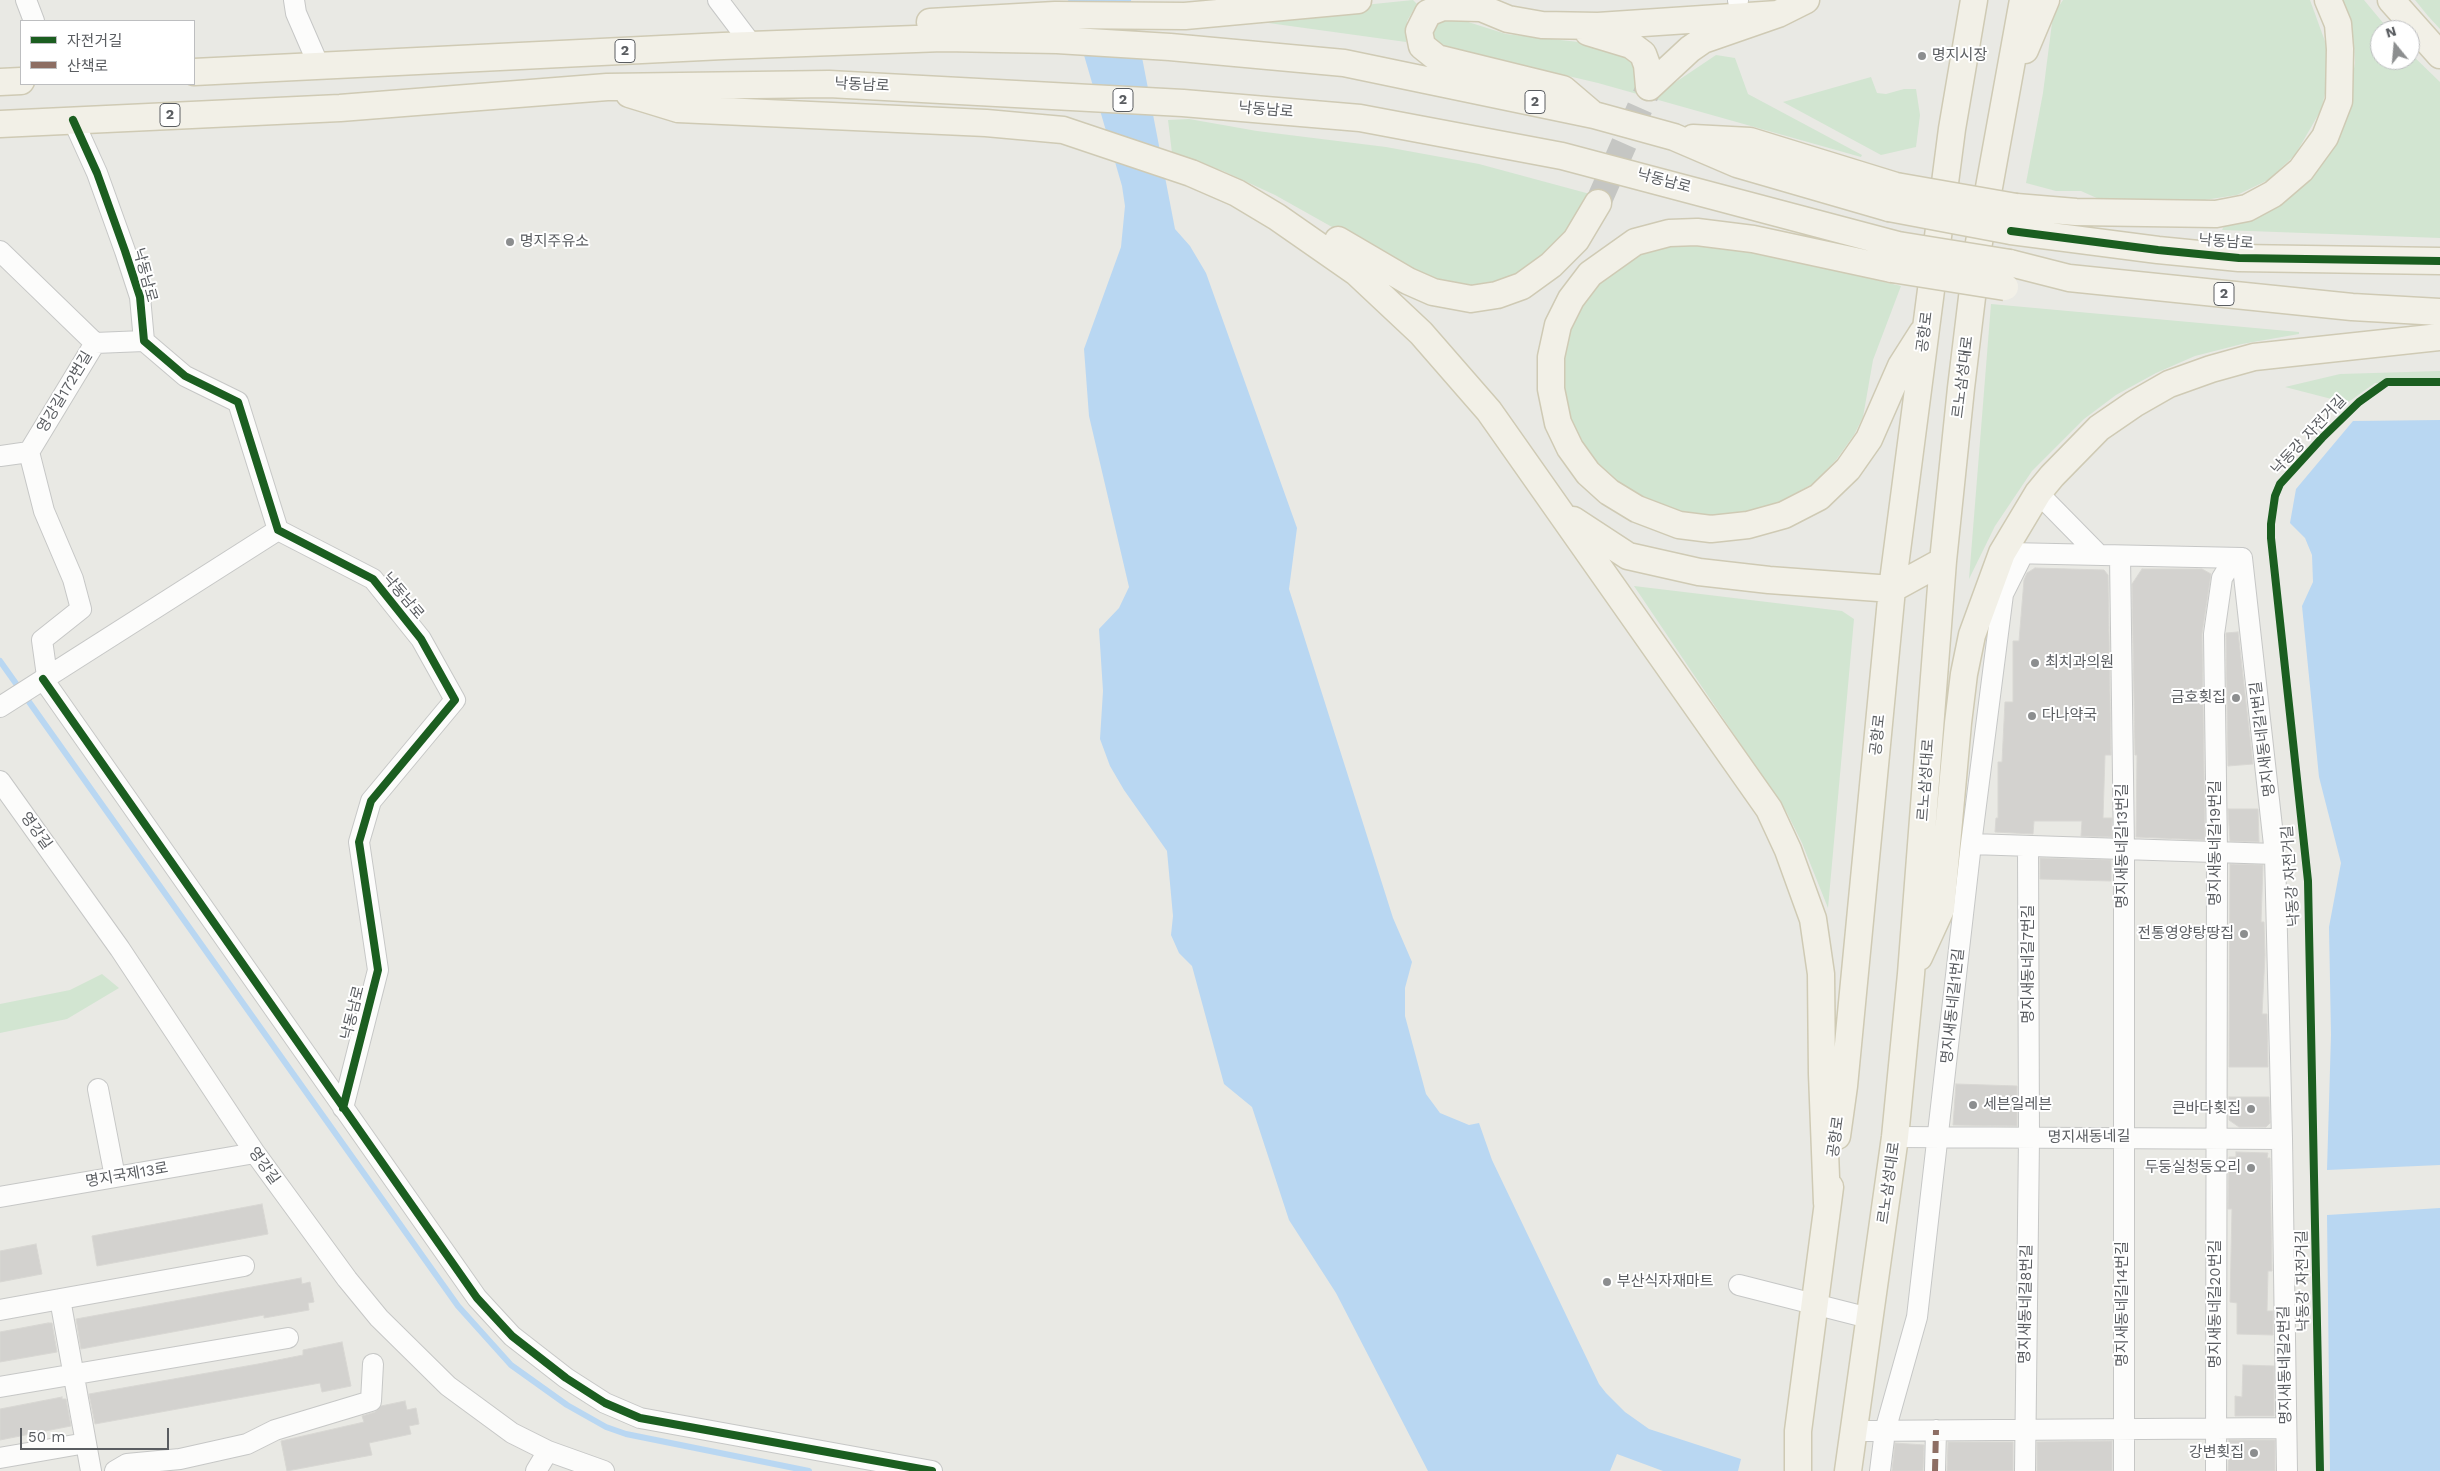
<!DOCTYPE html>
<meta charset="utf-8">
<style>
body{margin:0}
#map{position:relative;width:2440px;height:1471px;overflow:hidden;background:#e9e9e4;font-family:"Work Sans","Noto Sans KR",sans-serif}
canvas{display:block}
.legend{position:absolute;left:20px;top:20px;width:175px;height:65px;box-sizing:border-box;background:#fff;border:1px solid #bdbec0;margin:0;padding:6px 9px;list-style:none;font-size:15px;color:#5a5d61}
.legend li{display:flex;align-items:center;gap:10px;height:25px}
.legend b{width:25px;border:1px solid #bdbec0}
.north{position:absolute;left:2370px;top:20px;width:50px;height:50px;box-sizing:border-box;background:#fff;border:1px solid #bdbec0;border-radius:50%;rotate:343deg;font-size:14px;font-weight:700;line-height:20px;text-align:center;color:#5a5d61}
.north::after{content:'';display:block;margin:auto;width:18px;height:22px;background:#8c8e8f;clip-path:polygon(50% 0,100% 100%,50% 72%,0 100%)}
.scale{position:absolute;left:20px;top:1428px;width:149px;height:22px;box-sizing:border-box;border:2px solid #5a5d61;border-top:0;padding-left:6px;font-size:15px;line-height:18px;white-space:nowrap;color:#5a5d61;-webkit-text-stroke:4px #fff;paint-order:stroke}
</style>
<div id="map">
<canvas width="2440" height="1471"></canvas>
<ul class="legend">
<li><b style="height:6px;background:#1b5e20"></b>자전거길</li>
<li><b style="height:6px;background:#8d6e63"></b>산책로</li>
</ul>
<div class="north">N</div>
<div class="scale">50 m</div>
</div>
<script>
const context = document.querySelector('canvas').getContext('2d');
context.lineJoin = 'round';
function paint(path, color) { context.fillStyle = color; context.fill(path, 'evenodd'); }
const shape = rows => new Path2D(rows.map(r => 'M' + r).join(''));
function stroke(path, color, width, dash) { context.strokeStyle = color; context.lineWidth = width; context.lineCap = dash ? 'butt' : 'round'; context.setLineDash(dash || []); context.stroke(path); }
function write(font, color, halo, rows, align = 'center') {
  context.font = font + ' "Work Sans","Noto Sans KR",sans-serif'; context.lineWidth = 4; context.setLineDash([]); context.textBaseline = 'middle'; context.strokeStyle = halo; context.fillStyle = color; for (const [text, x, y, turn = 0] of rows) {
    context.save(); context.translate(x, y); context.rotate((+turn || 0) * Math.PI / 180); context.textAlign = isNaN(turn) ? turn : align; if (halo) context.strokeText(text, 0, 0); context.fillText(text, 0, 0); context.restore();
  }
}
const green = shape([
 [1413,0,1417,4,1407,21,1406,42,1254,21,1256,16],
 [2063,0,2310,0,2327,47,2328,82,2321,110,2295,155,2268,180,2237,195,2198,201,2099,199,2081,191,2056,191,2026,183,2043,93,2053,15],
 [2338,0,2364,0,2389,30,2380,30,2380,60,2410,60,2410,53,2440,82,2440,238,2222,230,2224,226,2248,220,2270,211,2284,201,2317,170,2333,148,2344,122,2355,63,2354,43,2347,20],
 [2415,0,2440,0,2440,29,2428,16],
 [1442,20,1465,21,1506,34,1624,47,1658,94,1716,55,1735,58,1748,94,1862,155,1861,157,1598,83,1449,48,1436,41,1433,35,1438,22],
 [1871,77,1877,93,1886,94,1904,89,1916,89,1920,115,1916,147,1881,155,1783,102],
 [1189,119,1257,131,1386,147,1479,164,1590,194,1560,243,1531,271,1500,284,1459,286,1423,278,1275,195,1223,171,1172,153,1168,120],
 [1674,243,1740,247,1901,286,1873,360,1863,417,1854,435,1836,460,1814,483,1779,502,1734,516,1700,516,1678,513,1658,505,1620,486,1605,472,1574,434,1564,410,1560,361,1564,337,1580,302,1624,258],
 [1991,304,2299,332,2299,334,2242,344,2195,356,2156,373,2116,395,2084,419,2032,471,1995,526,1969,579],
 [2440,371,2440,385,2375,383,2347,403,2285,387,2340,374],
 [1634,586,1842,611,1854,619,1828,908,1802,843,1787,813],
 [102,974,119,988,67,1019,0,1033,0,1004,70,990]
]);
const water = shape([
 [1068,0,1131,0,1175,229,1190,246,1206,273,1297,528,1289,589,1393,918,1412,962,1405,988,1405,1016,1426,1094,1440,1113,1469,1125,1479,1123,1492,1160,1599,1384,1606,1393,1625,1412,1649,1429,1741,1459,1738,1471,1663,1471,1617,1454,1610,1471,1428,1471,1336,1293,1289,1220,1252,1107,1224,1084,1192,966,1179,953,1171,935,1173,916,1167,851,1124,790,1110,766,1100,739,1103,691,1099,629,1119,608,1129,587,1089,416,1084,349,1121,247,1125,206,1122,186],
 [2440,420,2440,1165,2327,1170,2331,1035,2329,927,2341,863,2319,777,2302,606,2313,582,2312,555,2305,538,2290,523,2296,489,2353,421],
 [2440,1208,2440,1471,2330,1471,2327,1215]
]);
const stream = shape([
 [0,661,458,1306,511,1365,567,1405,606,1427,626,1434,809,1471]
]);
const building = shape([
 [2035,568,2104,570,2108,575,2111,755,2105,755,2103,818,2112,818,2112,837,2081,836,2082,821,2034,821,2033,834,1995,832,1996,818,1998,818,1998,762,2002,762,2005,702,2013,702,2013,641,2019,641,2024,580,2027,573,2035,568],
 [2142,569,2202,569,2211,574,2202,634,2205,840,2136,837,2137,755,2135,755,2132,584,2142,569],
 [2238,632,2253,764,2228,766,2226,635,2226,633,2238,632],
 [2228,809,2258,809,2259,842,2230,841,2228,809],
 [2040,858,2111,860,2111,881,2040,879,2040,858],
 [2230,864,2263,865,2261,922,2264,922,2265,955,2262,1014,2267,1014,2268,1067,2229,1067,2230,864],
 [1956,1084,2017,1086,2017,1126,1953,1125,1956,1084],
 [2229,1097,2269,1097,2270,1123,2266,1127,2239,1127,2229,1120,2229,1097],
 [2236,1152,2268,1153,2267,1158,2270,1158,2272,1271,2268,1271,2267,1311,2273,1311,2273,1335,2237,1334,2237,1303,2230,1302,2232,1209,2228,1209,2229,1157,2236,1157,2236,1152],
 [262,1204,268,1234,97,1266,92,1236,262,1204],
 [36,1244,42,1274,0,1282,0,1251,36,1244],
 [301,1278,302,1284,310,1282,314,1302,308,1303,309,1310,264,1318,264,1315,81,1349,76,1319,301,1278],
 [48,1323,52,1323,57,1352,0,1362,0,1332,48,1323],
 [342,1342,351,1386,322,1392,320,1383,95,1424,89,1394,258,1364,303,1355,303,1350,342,1342],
 [2243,1365,2274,1366,2274,1416,2235,1416,2235,1396,2242,1397,2243,1365],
 [62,1397,62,1399,66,1399,71,1426,0,1440,0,1409,62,1397],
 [405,1401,407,1410,416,1408,419,1424,409,1426,411,1434,369,1443,372,1455,287,1471,281,1441,364,1422,362,1416,375,1412,381,1406,405,1401],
 [2229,1440,2275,1440,2275,1471,2228,1471,2229,1440],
 [2112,1441,2112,1471,2037,1471,2037,1442,2112,1441],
 [1948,1442,2013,1442,2013,1471,1947,1471,1948,1442],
 [1895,1443,1924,1445,1923,1471,1892,1471,1895,1443]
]);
const majorTunnel = shape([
 [1598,203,1649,87]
]);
const minor = shape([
 [26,0,34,21],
 [294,0,296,13,319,66],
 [718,0,749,41],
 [1738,0,1738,1],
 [73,120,97,173,125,251,140,297,144,341,185,376,238,402,278,530,373,579,421,639,455,700,371,801,359,842,378,970,343,1108],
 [0,251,95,343],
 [95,343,144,341],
 [29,452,44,511,73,579,81,609,42,640,47,676],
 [0,456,29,452,95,343],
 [2038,493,2099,555],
 [2009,553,2242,558],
 [2120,556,2124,850,2124,1471],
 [2242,558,2275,854,2282,1139,2287,1471],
 [43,679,477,1298,512,1336,566,1378,605,1403,640,1418,932,1471],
 [0,707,278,530],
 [0,781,120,949,255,1153,347,1279,379,1318,448,1386,512,1433,548,1451,604,1471],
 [1971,844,2275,854],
 [98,1089,115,1177],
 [1895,1137,2282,1139],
 [0,1197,255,1153],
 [1739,1285,1869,1318],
 [60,1299,91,1471],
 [0,1310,244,1266],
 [0,1387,288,1338],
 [1853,1431,2286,1428],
 [0,1458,86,1443],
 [115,1471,127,1464,180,1459,247,1444,275,1430,371,1401,373,1364],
 [536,1471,548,1451],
 [1880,1471,1885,1431,1917,1317,1971,844,2003,594,2023,554],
 [1935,1471,1936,1430],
 [2025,1471,2029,1138,2028,847],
 [2216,1471,2217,853,2214,634,2222,578,2227,570,2242,558]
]);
const major = shape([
 [1462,0,1508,19,1542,25,1598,26,1778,14],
 [2391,0,2440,55],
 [1480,8,1443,7,1428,13,1419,31,1422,46,1437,58,1563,89,1590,112],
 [930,22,1055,15,1185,16,1358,0],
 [1588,32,1631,45,1643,54,1647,65,1649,87],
 [2025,50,2046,0],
 [194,72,723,46,943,38,1057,40,1170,47,1344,63,1594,115,1674,137,1737,164,1889,208],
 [0,82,21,81],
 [1649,87,1690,49,1703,40,1778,14,1806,0],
 [629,94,678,109,986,123,1063,130,1191,173,1237,193,1277,217,1356,272,1421,333,1489,411,1769,809,1788,850,1813,919,1821,974,1822,1074,1827,1203],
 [0,124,340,108,607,87,829,84,1183,103,1360,118,1562,156,1898,245],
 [1693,138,1750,141,1896,186],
 [2016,207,2076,212,2216,214,2247,208,2273,194,2301,170,2325,137,2339,101,2340,49,2338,24,2328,0],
 [2011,231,2158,250,2239,258,2440,261],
 [1338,240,1408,281,1433,292,1471,299,1497,295,1522,286,1551,265,1576,240,1598,203],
 [2010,263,2069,278,2352,307,2440,312],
 [1892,269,1753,239,1697,232,1669,233,1635,242,1590,274,1571,299,1558,325,1551,357,1551,389,1558,423,1570,448,1588,473,1609,492,1637,509,1679,525,1711,529,1748,525,1784,515,1819,497,1848,469,1869,439,1901,366,1922,333],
 [1573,520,1628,556,1699,572,1769,580,1892,589,1943,561],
 [1919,957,1941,909,1958,723,1964,674,1972,635,2002,553,2038,493,2052,476,2099,428,2134,404,2169,384,2211,369,2254,357,2440,337],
 [1837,1136,1844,1086,1892,589,1952,129,1974,0],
 [1798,1471,1798,1431,1830,1187],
 [1848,1471,1895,1137,1911,974,1943,561,1961,388,1978,248,2023,0]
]);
const majorBridge = shape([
 [1896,186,2016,207],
 [1889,208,2011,231],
 [1898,245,2010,263],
 [1892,269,2005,287]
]);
const quiet = shape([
 [1935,1471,1936,1430]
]);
const cycleway = shape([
 [73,120,97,173,125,251,140,297,144,341,185,376,238,402,278,530,373,579,421,639,455,700,371,801,359,842,378,970,343,1108],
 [2011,231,2158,250,2239,258,2440,261],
 [43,679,477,1298,512,1336,566,1378,605,1403,640,1418,932,1471],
 [2320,1471,2308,881,2271,538,2271,524,2275,496,2280,484,2322,438,2359,402,2387,382,2440,382]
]);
const markers = [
 [1922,56,5,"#8c8e8f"],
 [510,242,5,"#8c8e8f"],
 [2035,663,5,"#8c8e8f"],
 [2236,698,5,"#8c8e8f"],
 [2032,716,5,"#8c8e8f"],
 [2244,934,5,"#8c8e8f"],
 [1973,1105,5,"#8c8e8f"],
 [2251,1109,5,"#8c8e8f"],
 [2251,1168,5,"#8c8e8f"],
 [1607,1282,5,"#8c8e8f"],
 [2254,1453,5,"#8c8e8f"]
];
const shields = [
 [625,51,20],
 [1123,100,20],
 [1535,102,20],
 [170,115,20],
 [2224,294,20]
];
const shieldNames = [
 ["2",625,51],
 ["2",1123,100],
 ["2",1535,102],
 ["2",170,115],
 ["2",2224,294]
];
const poiNames = [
 ["명지시장",1932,56],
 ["명지주유소",520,242],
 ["최치과의원",2045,663],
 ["금호횟집",2226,698,"right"],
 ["다나약국",2042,716],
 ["전통영양탕땅집",2234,934,"right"],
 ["세븐일레븐",1983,1105],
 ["큰바다횟집",2241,1109,"right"],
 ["두둥실청둥오리",2241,1168,"right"],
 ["부산식자재마트",1617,1282],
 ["강변횟집",2244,1453,"right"]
];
const streetNames = [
 ["낙동남로",862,85,3],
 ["낙동남로",1266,110,5],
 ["낙동남로",1664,181,15],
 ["낙동남로",2226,242,4],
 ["낙동남로",145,275,75],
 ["공항로",1925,332,-83],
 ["르노삼성대로",1963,377,-83],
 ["영강길172번길",65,392,-59],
 ["낙동강 자전거길",2309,435,-47],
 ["낙동남로",403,596,50],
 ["공항로",1878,735,-84],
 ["명지새동네길1번길",2263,739,-97],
 ["르노삼성대로",1926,780,-86],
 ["영강길",36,831,54],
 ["명지새동네길19번길",2216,843,-90],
 ["명지새동네길13번길",2123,846,-90],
 ["낙동강 자전거길",2291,876,-94],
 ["명지새동네길7번길",2029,964,-90],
 ["명지새동네길1번길",1953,1006,-84],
 ["낙동남로",353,1013,-76],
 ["공항로",1836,1137,-82],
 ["명지새동네길",2089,1137,-1],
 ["영강길",264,1166,54],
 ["명지국제13로",127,1175,-10],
 ["르노삼성대로",1889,1183,-82],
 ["낙동강 자전거길",2303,1281,-91],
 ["명지새동네길8번길",2026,1304,-89],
 ["명지새동네길14번길",2123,1304,-90],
 ["명지새동네길20번길",2216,1304,-90],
 ["명지새동네길2번길",2285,1365,-91]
];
paint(green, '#d2e5d1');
paint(water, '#b9d7f2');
stroke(stream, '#b9d7f2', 6);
paint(building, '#d3d2cf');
stroke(building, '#d8d7d3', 1);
stroke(majorTunnel, '#c5c6c3', 26, [26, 13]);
stroke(minor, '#c6c7c6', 22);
stroke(major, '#cfcab4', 29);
stroke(minor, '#fcfcfb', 20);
stroke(major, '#f2f0e7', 26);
stroke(majorBridge, '#cfcab4', 29, []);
stroke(majorBridge, '#f2f0e7', 26);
stroke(quiet, '#8d6e63', 6, [12, 6]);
stroke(cycleway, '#1b5e20', 8);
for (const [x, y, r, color] of markers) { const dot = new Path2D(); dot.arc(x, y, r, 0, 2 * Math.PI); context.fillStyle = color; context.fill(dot); stroke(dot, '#fff', 2); }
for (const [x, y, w] of shields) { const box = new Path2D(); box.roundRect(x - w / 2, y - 11.5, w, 23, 4); context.fillStyle = '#fff'; context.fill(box); stroke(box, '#5a5d61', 1); }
write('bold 14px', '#5a5d61', null, shieldNames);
write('15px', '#5a5d61', '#fff', poiNames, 'left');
write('15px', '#5a5d61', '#fff', streetNames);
</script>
